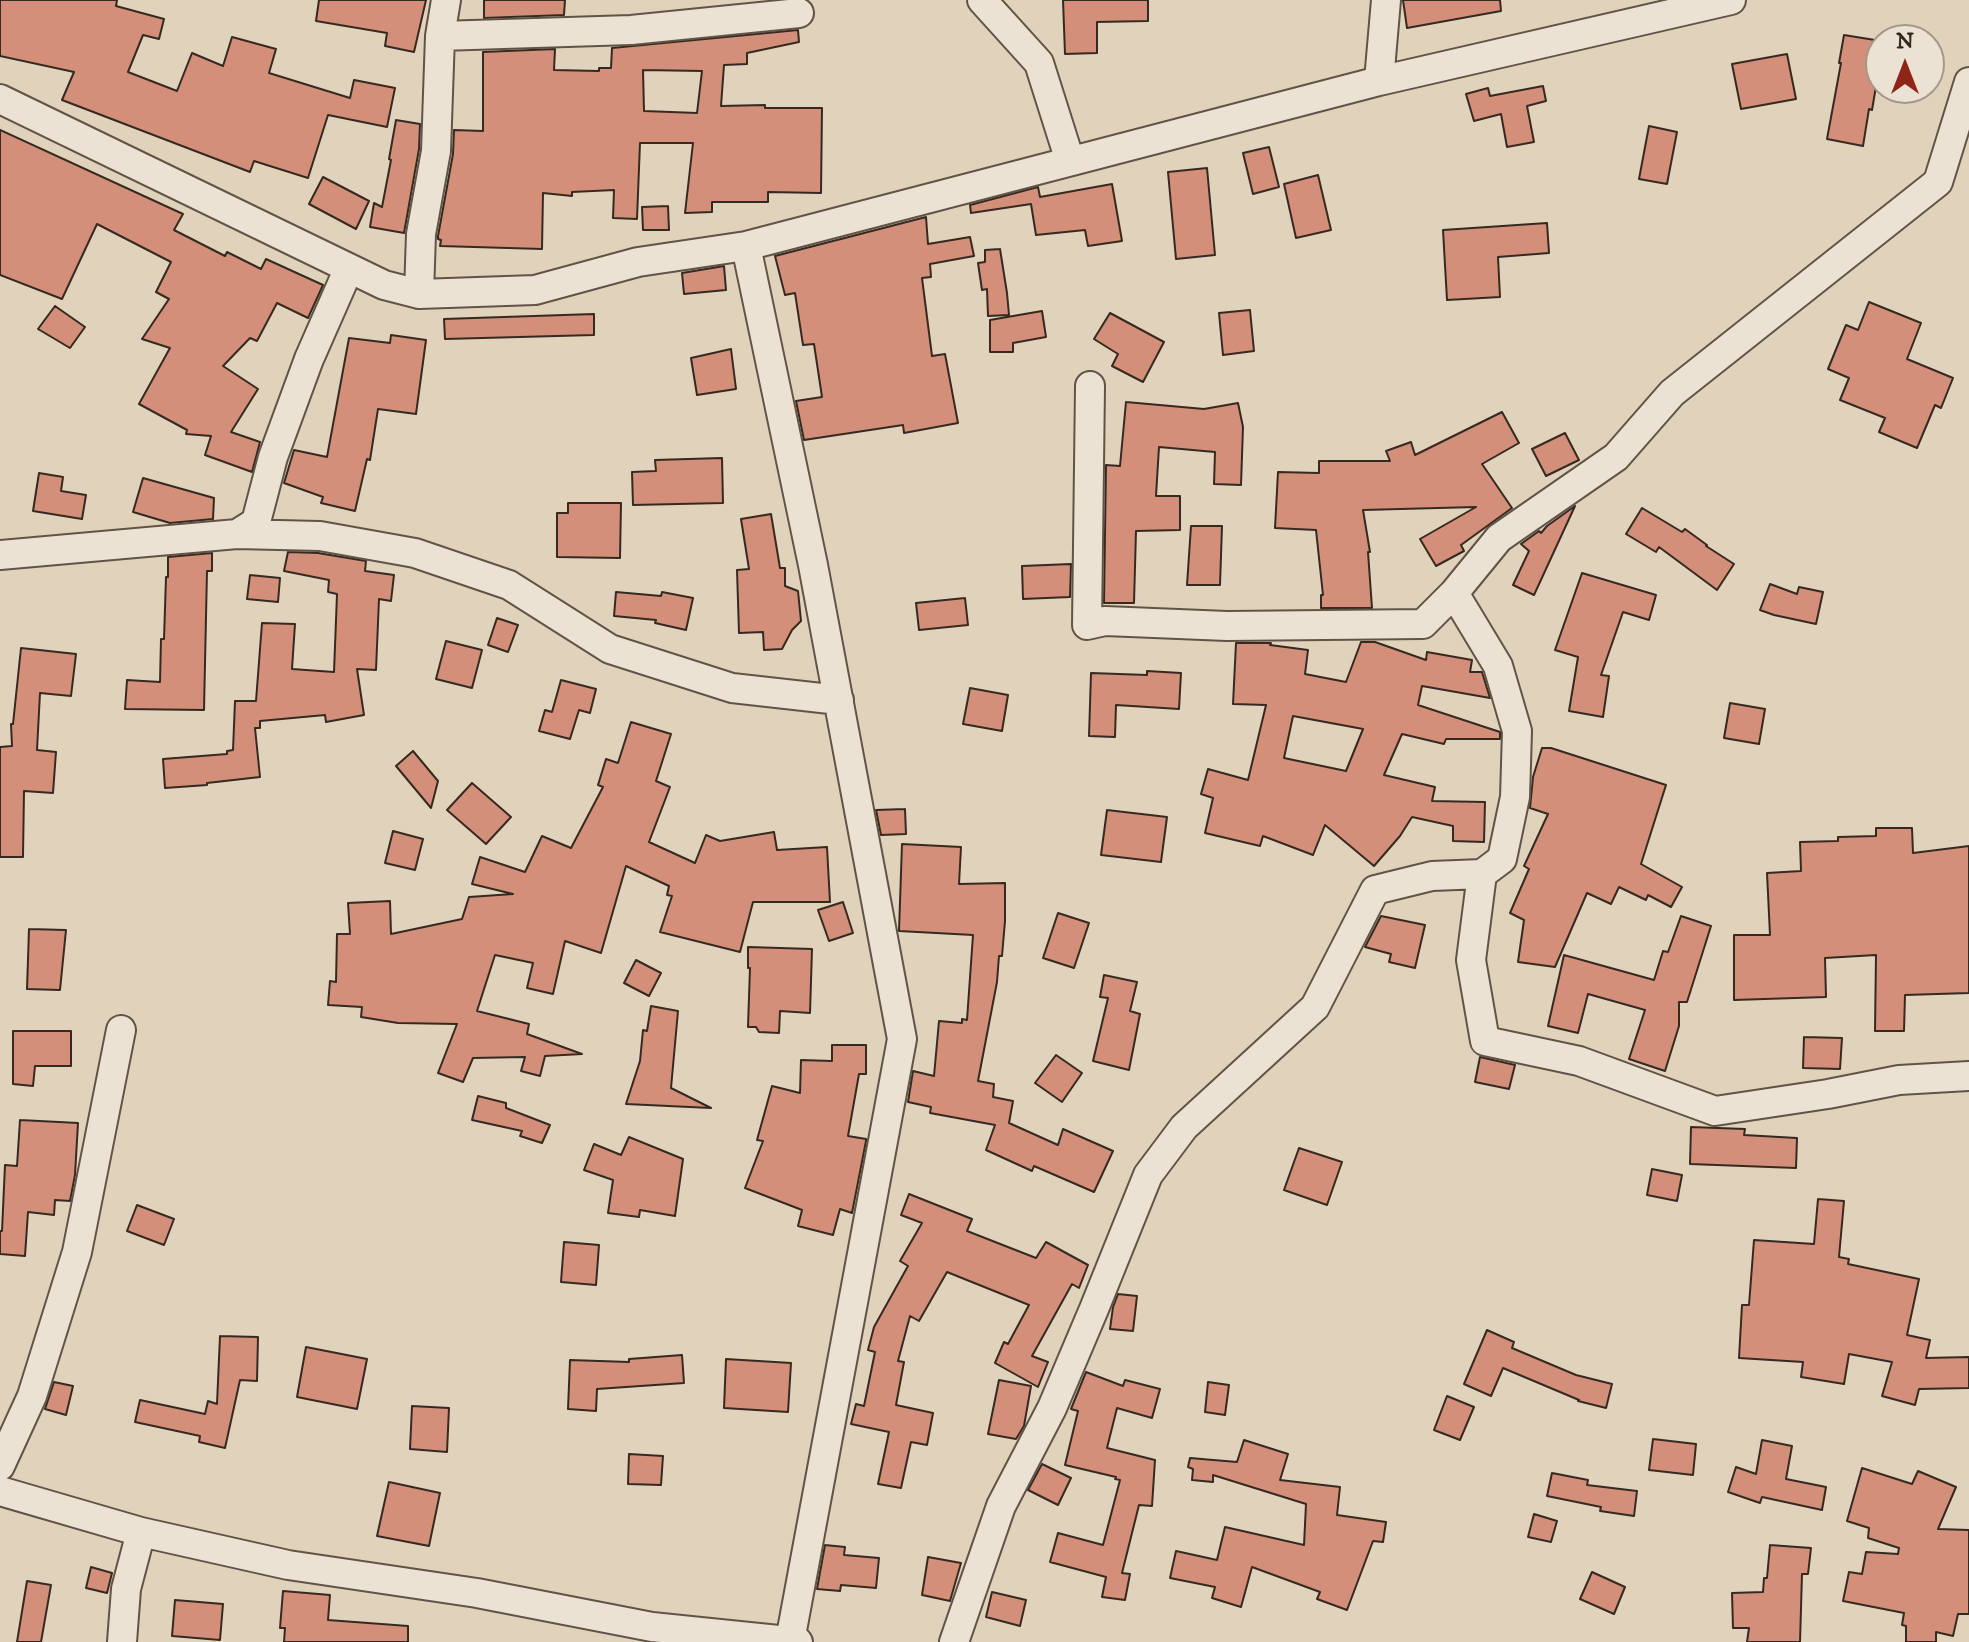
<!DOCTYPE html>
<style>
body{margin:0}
#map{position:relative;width:1969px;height:1642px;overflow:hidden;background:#e1d3bb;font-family:"IM FELL DW Pica",serif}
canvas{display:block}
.north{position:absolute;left:1865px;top:24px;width:80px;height:80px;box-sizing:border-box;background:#ece2d3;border:2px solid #a3988b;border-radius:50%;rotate:0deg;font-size:22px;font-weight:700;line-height:32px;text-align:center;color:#362a20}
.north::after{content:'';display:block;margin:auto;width:28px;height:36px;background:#8f2418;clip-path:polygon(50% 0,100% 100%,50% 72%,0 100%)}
</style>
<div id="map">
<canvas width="1969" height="1642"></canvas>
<div class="north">N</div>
</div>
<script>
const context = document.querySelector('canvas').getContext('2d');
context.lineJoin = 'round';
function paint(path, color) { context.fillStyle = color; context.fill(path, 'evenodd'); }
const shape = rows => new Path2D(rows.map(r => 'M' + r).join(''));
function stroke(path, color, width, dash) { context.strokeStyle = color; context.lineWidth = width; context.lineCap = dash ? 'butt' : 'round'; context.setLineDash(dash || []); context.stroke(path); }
const building = shape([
 [0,0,117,0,116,6,164,19,159,39,143,35,128,72,177,91,192,53,223,66,232,37,276,49,269,73,350,98,354,80,395,88,387,127,328,115,308,178,254,161,250,172,62,100,74,72,0,56,0,0],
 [319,0,426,0,414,52,385,46,387,33,316,21,319,0],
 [484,0,565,0,564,15,484,18,484,0],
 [1063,0,1148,0,1148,21,1097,22,1097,53,1065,54,1063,0],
 [1403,0,1500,0,1501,11,1407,28,1403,0],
 [798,30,799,42,747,53,747,64,724,65,721,106,765,105,765,108,822,108,821,193,768,192,768,202,712,202,712,212,685,213,693,143,640,143,637,219,613,218,614,190,572,192,572,196,543,193,542,249,440,246,441,240,438,239,438,236,453,154,454,130,483,131,483,52,555,49,554,70,599,71,599,68,611,68,612,48,798,30],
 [643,70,702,71,697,113,644,111,643,70],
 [1844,35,1881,41,1881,70,1879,69,1872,110,1869,109,1863,146,1827,139,1841,63,1839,63,1844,35],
 [1787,54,1796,99,1741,109,1732,64,1787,54],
 [1543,86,1546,101,1527,106,1534,142,1507,147,1501,114,1474,121,1466,94,1488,88,1490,96,1543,86],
 [396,120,420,124,419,149,404,233,370,227,374,203,382,207,391,160,389,159,396,120],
 [1649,126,1677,132,1667,184,1639,179,1649,126],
 [0,130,183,214,174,230,225,256,227,252,261,269,266,259,323,285,308,318,277,303,257,341,250,338,223,366,258,389,231,432,260,442,252,472,205,455,211,436,186,434,187,430,139,404,170,348,142,339,169,299,156,292,171,262,97,224,62,299,0,275,0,130],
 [1269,147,1279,187,1253,194,1243,153,1269,147],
 [1207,168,1215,255,1176,259,1168,172,1207,168],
 [1318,175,1331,230,1296,238,1284,184,1318,175],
 [323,177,369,201,356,229,309,204,323,177],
 [1112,184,1122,241,1088,246,1085,230,1036,235,1031,204,971,213,970,205,1038,187,1040,197,1112,184],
 [668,206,669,230,643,230,642,207,668,206],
 [926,217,928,244,970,237,974,256,930,264,931,277,922,278,932,356,945,354,958,423,904,433,903,425,804,440,796,401,822,397,814,344,803,345,795,293,785,295,775,256,926,217],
 [1547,223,1549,253,1498,257,1500,297,1447,300,1443,230,1547,223],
 [1000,249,1007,293,1009,315,988,316,987,289,982,290,978,263,985,262,985,250,1000,249],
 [724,266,726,290,684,294,682,273,724,266],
 [1869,302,1921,323,1907,359,1953,378,1941,408,1935,405,1917,448,1879,432,1885,418,1840,400,1849,378,1828,369,1846,325,1858,330,1869,302],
 [55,306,85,327,70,348,38,329,55,306],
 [1250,310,1254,351,1223,355,1219,313,1250,310],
 [1042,311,1046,337,1013,343,1013,352,990,352,990,320,1042,311],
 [1110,313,1164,342,1143,382,1112,366,1118,354,1094,339,1110,313],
 [594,314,594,335,445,339,444,319,594,314],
 [391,335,426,340,416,414,378,409,370,460,367,459,355,511,321,503,323,497,284,483,294,450,327,457,349,338,390,343,391,335],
 [731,349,736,389,697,395,691,358,731,349],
 [1126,402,1204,409,1238,403,1243,427,1241,485,1214,484,1215,452,1159,447,1156,496,1180,496,1180,530,1136,531,1134,603,1104,603,1106,465,1120,466,1126,402],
 [1502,412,1519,443,1482,464,1512,508,1461,545,1464,551,1436,566,1420,539,1476,507,1363,510,1370,552,1368,552,1372,608,1321,608,1321,595,1323,595,1316,530,1275,528,1278,472,1319,473,1319,461,1390,461,1386,451,1411,442,1415,455,1502,412],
 [1565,433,1579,460,1546,476,1532,449,1565,433],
 [722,458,723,503,633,505,632,472,656,471,655,460,722,458],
 [39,473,63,477,61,491,86,495,82,519,33,511,39,473],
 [143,478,214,498,213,519,170,523,133,512,143,478],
 [568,503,621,503,620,558,557,557,557,513,568,513,568,503],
 [1575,506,1534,595,1513,585,1529,551,1521,544,1539,531,1541,533,1547,526,1575,506],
 [1642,508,1682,532,1685,529,1707,545,1706,546,1734,564,1717,590,1659,547,1656,552,1626,534,1642,508],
 [771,514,780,568,785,568,785,586,798,591,801,621,792,630,782,649,764,650,763,632,739,633,737,570,749,569,741,519,771,514],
 [1191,526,1222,526,1220,585,1187,585,1191,526],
 [288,552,318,553,366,561,365,571,394,575,391,601,379,599,376,670,357,669,364,715,326,722,325,715,260,721,260,728,255,728,260,777,207,783,207,785,165,788,163,759,227,754,227,751,233,750,235,701,256,701,262,623,295,624,292,669,334,672,337,594,328,592,329,580,284,571,288,552],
 [212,553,212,571,207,571,204,710,125,709,127,680,160,682,161,639,164,639,166,577,168,577,168,557,212,553],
 [1071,564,1070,597,1023,599,1022,566,1071,564],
 [1582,573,1656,595,1649,620,1623,612,1601,675,1609,676,1603,717,1569,711,1578,657,1555,650,1582,573],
 [250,575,280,578,278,602,247,599,250,575],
 [1770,584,1797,594,1799,587,1823,592,1816,624,1774,615,1760,610,1770,584],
 [616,592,661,596,662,592,693,598,686,630,655,623,656,620,614,616,616,592],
 [965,598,968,625,919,630,916,603,965,598],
 [497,618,518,625,508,652,488,645,497,618],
 [446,641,482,650,472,688,436,679,446,641],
 [1361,642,1375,642,1426,660,1427,652,1472,660,1470,672,1482,672,1490,698,1422,686,1418,705,1500,732,1500,739,1446,739,1444,744,1402,734,1384,775,1435,787,1432,801,1485,802,1484,842,1453,841,1453,826,1412,817,1400,836,1374,866,1325,825,1313,855,1263,836,1260,846,1205,833,1213,798,1201,794,1208,769,1248,780,1266,705,1233,704,1236,643,1271,643,1270,645,1308,650,1305,674,1346,682,1361,642],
 [1293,716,1363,729,1346,771,1284,758,1293,716],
 [21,648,76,654,71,696,40,693,37,750,56,752,53,793,24,791,23,857,0,857,0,747,12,746,11,724,13,724,21,648],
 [1147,671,1181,673,1179,709,1116,705,1115,737,1089,736,1091,673,1147,675,1147,671],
 [561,680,596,689,590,713,579,710,570,739,539,731,545,710,552,712,561,680],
 [970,688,1008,695,1002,731,963,724,970,688],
 [1730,703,1765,709,1759,744,1724,738,1730,703],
 [631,722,671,734,656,781,670,787,649,842,695,863,706,835,720,841,774,832,777,850,827,847,830,902,753,902,740,952,660,932,672,896,667,895,669,886,626,866,601,953,565,941,553,994,527,988,533,963,495,955,477,1011,529,1024,527,1034,582,1054,545,1056,540,1076,521,1071,525,1057,473,1058,463,1082,438,1073,457,1024,398,1023,361,1017,362,1007,328,1005,330,981,336,982,337,934,350,934,348,903,390,901,391,934,462,919,469,897,513,894,472,884,480,857,525,872,542,836,571,848,603,787,598,785,606,759,618,763,631,722],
 [1542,748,1551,748,1666,785,1641,864,1682,887,1671,907,1648,895,1646,900,1619,887,1611,904,1587,893,1555,967,1518,962,1524,920,1510,913,1529,869,1524,866,1548,814,1530,808,1533,777,1542,748],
 [413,751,438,781,431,808,396,766,413,751],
 [472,783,511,817,486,844,447,810,472,783],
 [905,809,906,834,881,835,876,810,905,809],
 [1107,810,1167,817,1161,862,1101,855,1107,810],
 [1876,828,1912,828,1913,853,1969,846,1969,993,1905,995,1904,1031,1875,1031,1876,955,1825,958,1826,997,1734,1000,1734,935,1770,935,1767,873,1801,871,1800,842,1838,841,1838,837,1876,836,1876,828],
 [393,831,423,839,415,870,385,863,393,831],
 [902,844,961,847,959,884,1005,883,1005,921,1002,956,999,956,997,982,978,1081,994,1084,993,1097,1013,1101,1009,1123,1058,1145,1063,1129,1113,1151,1094,1192,1034,1166,1032,1171,986,1150,995,1125,930,1113,931,1107,908,1102,913,1071,934,1076,939,1021,962,1023,962,1019,967,1020,973,935,899,931,902,844],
 [843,902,853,933,829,941,818,910,843,902],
 [1058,913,1089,923,1074,968,1043,958,1058,913],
 [1381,916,1425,925,1415,968,1389,962,1391,954,1365,947,1381,916],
 [1681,916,1711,926,1687,1002,1679,1002,1679,1026,1665,1071,1629,1059,1645,1010,1588,994,1578,1033,1548,1026,1564,955,1654,980,1663,951,1668,952,1681,916],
 [29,929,66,930,60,990,27,989,29,929],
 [748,947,812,949,810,1013,780,1011,779,1033,759,1032,756,1027,748,1027,750,968,748,968,748,947],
 [636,960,661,973,649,996,624,983,636,960],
 [1104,975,1137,982,1130,1011,1140,1014,1129,1070,1093,1061,1108,998,1100,997,1104,975],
 [651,1006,678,1011,671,1088,711,1108,626,1104,640,1061,643,1030,647,1031,651,1006],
 [13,1031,71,1031,71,1066,35,1066,33,1086,13,1084,13,1031],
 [1804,1037,1842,1038,1840,1069,1803,1068,1804,1037],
 [832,1045,866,1045,866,1074,859,1074,848,1136,866,1139,866,1141,852,1213,840,1209,833,1235,798,1226,802,1210,745,1188,763,1141,757,1140,772,1086,800,1093,801,1060,832,1061,832,1045],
 [1056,1055,1082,1073,1062,1102,1035,1083,1056,1055],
 [1480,1057,1515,1065,1509,1089,1475,1082,1480,1057],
 [478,1096,506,1103,506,1108,550,1125,542,1143,520,1136,522,1131,472,1120,478,1096],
 [20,1120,78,1123,75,1175,70,1201,55,1200,54,1215,28,1212,25,1256,0,1254,0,1231,2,1231,5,1165,17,1166,20,1120],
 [1691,1127,1745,1129,1744,1135,1797,1138,1796,1168,1690,1164,1691,1127],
 [629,1137,683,1159,675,1216,640,1210,639,1217,608,1213,613,1180,584,1170,594,1144,621,1155,629,1137],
 [1299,1148,1342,1162,1327,1205,1284,1190,1299,1148],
 [1652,1169,1682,1175,1677,1201,1647,1195,1652,1169],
 [909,1194,972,1219,967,1231,1036,1258,1046,1242,1088,1265,1079,1288,1072,1284,1032,1356,1048,1362,1038,1387,995,1363,1004,1342,1008,1344,1029,1305,947,1272,919,1321,910,1316,898,1361,904,1362,896,1405,933,1413,927,1445,911,1442,901,1488,878,1484,889,1432,851,1424,856,1404,864,1406,875,1352,868,1350,874,1327,908,1266,900,1261,922,1223,901,1215,909,1194],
 [1818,1199,1844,1201,1839,1257,1849,1259,1848,1264,1919,1279,1907,1335,1930,1340,1926,1358,1969,1357,1969,1388,1919,1389,1915,1405,1882,1396,1892,1362,1849,1354,1844,1384,1801,1377,1803,1362,1739,1358,1742,1305,1749,1305,1754,1240,1814,1244,1818,1199],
 [137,1205,174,1219,164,1245,127,1231,137,1205],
 [564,1242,599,1245,596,1285,561,1282,564,1242],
 [1118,1294,1137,1296,1133,1331,1110,1329,1113,1307,1118,1294],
 [1487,1330,1514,1342,1512,1348,1576,1375,1612,1384,1606,1408,1578,1401,1579,1400,1503,1368,1491,1396,1464,1384,1487,1330],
 [220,1336,258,1337,257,1381,240,1380,225,1448,199,1442,200,1436,135,1422,140,1400,205,1414,208,1401,217,1404,220,1336],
 [306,1347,367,1359,357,1409,297,1397,306,1347],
 [682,1355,684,1383,597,1389,596,1411,568,1409,570,1360,629,1362,629,1359,682,1355],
 [726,1359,791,1363,788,1412,724,1408,726,1359],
 [1086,1372,1123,1386,1125,1380,1160,1389,1152,1418,1117,1408,1107,1448,1155,1460,1152,1506,1139,1505,1122,1573,1130,1574,1125,1600,1102,1597,1106,1577,1050,1562,1058,1533,1103,1545,1120,1480,1115,1479,1116,1477,1065,1465,1078,1411,1071,1409,1086,1372],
 [999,1380,1031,1386,1024,1426,1016,1439,988,1434,999,1380],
 [54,1382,73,1386,66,1415,45,1409,54,1382],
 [1208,1382,1229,1385,1225,1415,1205,1412,1208,1382],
 [1447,1396,1474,1407,1460,1440,1434,1430,1447,1396],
 [412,1406,449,1408,447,1452,410,1449,412,1406],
 [1653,1439,1696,1444,1693,1475,1649,1470,1653,1439],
 [1244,1440,1288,1454,1280,1480,1340,1487,1337,1515,1386,1522,1383,1542,1373,1541,1347,1610,1317,1599,1320,1592,1252,1567,1241,1607,1212,1598,1215,1587,1170,1578,1176,1551,1217,1560,1225,1527,1304,1545,1306,1504,1213,1475,1213,1482,1192,1480,1193,1469,1188,1467,1190,1458,1237,1462,1244,1440],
 [1762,1440,1792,1446,1786,1479,1826,1487,1822,1510,1762,1497,1760,1503,1728,1492,1736,1467,1756,1474,1762,1440],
 [629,1454,663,1456,661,1485,628,1484,629,1454],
 [1042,1464,1071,1478,1058,1505,1028,1490,1042,1464],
 [1862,1468,1912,1484,1918,1471,1956,1487,1938,1529,1969,1530,1969,1614,1958,1614,1953,1636,1936,1632,1936,1642,1906,1642,1906,1626,1902,1625,1904,1613,1843,1601,1849,1572,1862,1574,1866,1552,1898,1554,1899,1548,1868,1538,1869,1528,1847,1521,1862,1468],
 [1552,1473,1588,1480,1587,1485,1637,1491,1634,1516,1600,1511,1601,1507,1547,1496,1552,1473],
 [389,1482,440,1493,429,1546,377,1536,389,1482],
 [1534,1514,1557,1521,1551,1542,1528,1537,1534,1514],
 [825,1545,845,1547,844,1555,879,1558,876,1588,841,1585,840,1591,817,1589,825,1545],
 [1770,1545,1811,1548,1808,1574,1802,1574,1800,1642,1747,1642,1749,1628,1733,1628,1732,1593,1763,1592,1764,1578,1767,1578,1770,1545],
 [928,1557,961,1563,950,1601,922,1595,928,1557],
 [91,1567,112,1573,107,1593,86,1588,91,1567],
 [1592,1572,1625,1587,1614,1614,1580,1599,1592,1572],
 [27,1581,51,1585,41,1642,17,1642,27,1581],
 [283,1591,330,1595,328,1620,408,1626,408,1642,284,1642,285,1628,280,1628,283,1591],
 [992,1592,1026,1600,1020,1626,986,1617,992,1592],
 [175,1600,223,1604,220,1640,172,1636,175,1600]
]);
const minor = shape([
 [982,0,1039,63,1070,161],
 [440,36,631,30,799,13],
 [1379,81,1386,0],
 [0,99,384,285,419,294,535,290,638,262,746,246,1379,81,1731,0],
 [746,246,813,565,902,1039,790,1641],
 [419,294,421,234,436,151,440,36,446,0],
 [1090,386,1087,625,1105,621,1227,626,1423,624,1454,593],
 [237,534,320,536,415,553,509,585,610,649,732,688,839,700],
 [0,555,237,534,256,522,273,457,309,359,349,268],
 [1482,874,1471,960,1485,1041,1579,1061,1715,1111,1828,1094,1899,1080,1969,1076],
 [0,1466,32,1396,77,1252,121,1030],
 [0,1491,141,1532,288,1565,477,1593,652,1627,798,1642],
 [122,1642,126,1589,141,1532],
 [954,1642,1001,1506,1052,1408,1094,1309,1148,1175,1184,1127,1315,1007,1375,890,1432,876,1482,874,1502,859,1515,797,1517,731,1498,666,1454,593,1499,538,1616,457,1672,393,1938,182,1969,82]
]);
paint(building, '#d38f7a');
stroke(building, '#362a20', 2);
stroke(minor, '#615447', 32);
stroke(minor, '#ece2d3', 28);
</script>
